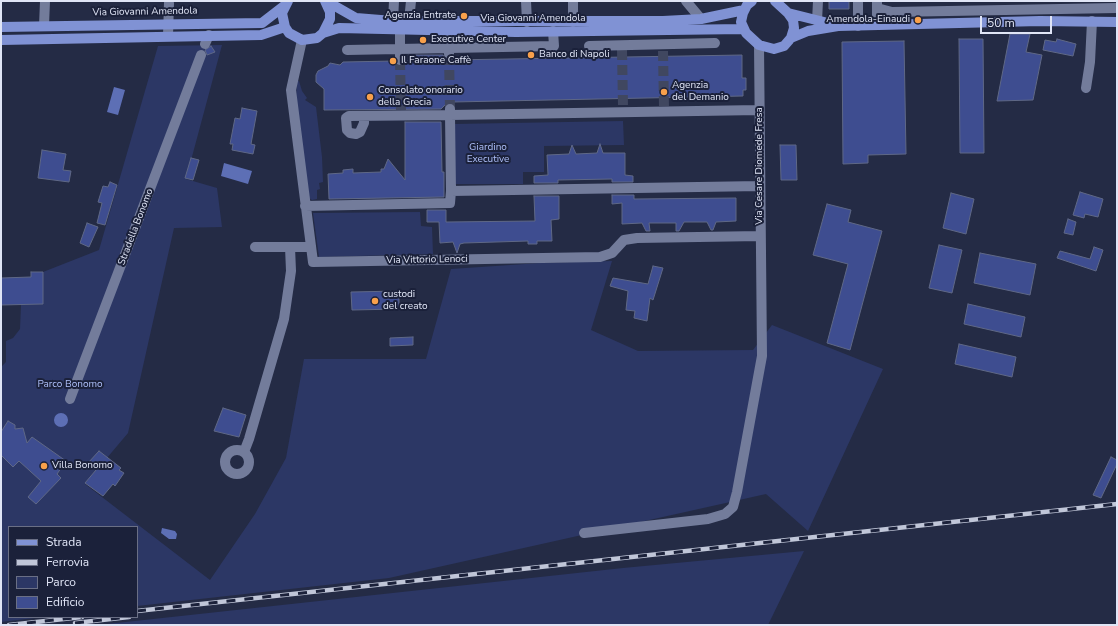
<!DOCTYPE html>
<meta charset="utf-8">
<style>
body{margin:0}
#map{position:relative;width:1118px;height:626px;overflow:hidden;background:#242b45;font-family:"Nunito Sans",sans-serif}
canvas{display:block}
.frame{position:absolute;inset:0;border:2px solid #e0e5f6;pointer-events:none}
.legend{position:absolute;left:8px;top:526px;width:130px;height:92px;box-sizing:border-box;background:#1b213a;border:1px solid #6a6f85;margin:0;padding:5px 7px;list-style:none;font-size:12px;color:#e0e5f6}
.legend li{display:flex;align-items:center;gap:8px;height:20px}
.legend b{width:20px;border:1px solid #6a6f85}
.scale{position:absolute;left:980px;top:16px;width:72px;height:18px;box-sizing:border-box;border:2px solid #e0e5f6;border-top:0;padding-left:5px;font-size:12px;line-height:14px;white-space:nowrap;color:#e0e5f6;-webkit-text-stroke:3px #1b213a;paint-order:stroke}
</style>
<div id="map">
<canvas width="1118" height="626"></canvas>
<div class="frame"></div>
<ul class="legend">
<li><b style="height:5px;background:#8092d4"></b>Strada</li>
<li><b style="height:5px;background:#c0c6d8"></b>Ferrovia</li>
<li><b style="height:11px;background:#2c3765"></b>Parco</li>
<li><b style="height:11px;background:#3e4d90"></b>Edificio</li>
</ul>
<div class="scale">50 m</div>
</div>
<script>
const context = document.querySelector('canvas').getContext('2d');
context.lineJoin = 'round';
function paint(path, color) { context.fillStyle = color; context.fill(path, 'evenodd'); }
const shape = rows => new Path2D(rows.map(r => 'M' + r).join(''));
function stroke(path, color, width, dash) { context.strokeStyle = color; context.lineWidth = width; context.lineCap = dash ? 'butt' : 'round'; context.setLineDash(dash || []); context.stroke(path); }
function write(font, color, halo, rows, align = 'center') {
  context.font = font + ' "Nunito Sans",sans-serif'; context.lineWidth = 4; context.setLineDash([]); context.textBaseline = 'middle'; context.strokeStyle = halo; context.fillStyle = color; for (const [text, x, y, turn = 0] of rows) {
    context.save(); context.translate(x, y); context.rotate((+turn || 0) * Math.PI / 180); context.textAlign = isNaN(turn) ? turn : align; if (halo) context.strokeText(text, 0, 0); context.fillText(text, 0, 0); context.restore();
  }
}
const green = shape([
 [222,45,186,179,217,188,222,227,174,228,128,433,85,484,210,580,255,514,286,458,304,359,426,359,451,269,540,263,612,261,591,330,638,351,753,350,772,325,883,369,808,531,766,494,389,578,137,606,137,527,9,527,9,617,43,617,1,622,1,367,6,362,6,341,13,338,20,329,21,305,43,304,43,272,99,250,158,46],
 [297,81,299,81,302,91,307,98,305,100,316,107,322,157,323,182,319,183,320,189,317,190,317,199,312,200,309,198,296,97],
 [623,121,624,145,544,146,544,172,523,172,523,184,454,184,454,124],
 [420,212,421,226,432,227,433,254,319,257,313,213],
 [804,551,768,625,98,625,623,568]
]);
const water = shape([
 [114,87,125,90,118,115,107,112],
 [224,163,252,171,248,184,221,176],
 '54 420a7 7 0 1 1 14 0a7 7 0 1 1-14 0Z',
 [162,528,175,531,177,534,176,539,169,539,161,533]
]);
const building = shape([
 [829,1,849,1,849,9,829,9,829,1],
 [1010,34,1030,34,1026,52,1042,55,1033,100,997,101,1010,34],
 [959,39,983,39,984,153,960,153,959,39],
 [1057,39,1076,44,1073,56,1043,50,1045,40,1056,42,1057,39],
 [904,41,906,154,868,155,868,163,843,164,842,42,904,41],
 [211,46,215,52,207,55,205,50,211,46],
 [409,55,443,55,445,59,449,60,742,55,742,78,746,78,746,90,743,90,743,96,453,102,447,103,441,109,324,110,324,89,316,82,316,75,318,71,328,66,330,63,340,65,343,62,394,61,396,65,400,66,404,65,406,61,409,61,409,55],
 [242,108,257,111,251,144,255,145,253,154,232,150,233,144,230,144,235,118,240,119,242,108],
 [405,122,441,122,442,172,444,172,444,197,329,199,328,174,343,173,343,170,353,169,353,173,381,172,381,169,384,169,388,159,405,180,405,122],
 [600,144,603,153,625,153,625,175,633,176,633,182,612,182,612,179,558,180,558,183,534,183,534,176,548,175,547,155,569,154,572,145,576,154,597,153,600,144],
 [780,145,796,145,797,180,781,180,780,145],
 [42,150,66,154,63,170,71,171,69,182,38,178,42,150],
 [191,158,199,160,193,180,185,178,191,158],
 [110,182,117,185,105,225,97,223,102,203,98,202,103,186,108,187,110,182],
 [1080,192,1103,199,1098,217,1085,214,1084,218,1073,215,1080,192],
 [951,193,974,199,966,234,943,228,951,193],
 [612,195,634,195,634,199,736,198,736,221,716,222,713,230,711,230,707,222,684,222,679,231,676,231,676,223,649,223,650,231,646,231,642,223,622,224,622,203,612,204,612,195],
 [534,196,559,196,559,219,551,220,552,241,537,241,537,244,528,244,528,241,464,243,460,244,457,253,453,242,440,243,439,222,427,222,427,210,446,210,446,222,535,221,534,196],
 [827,204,851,210,848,222,882,231,850,350,827,343,848,264,813,255,827,204],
 [1068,219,1076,222,1073,235,1064,233,1068,219],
 [87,223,98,227,89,247,80,243,87,223],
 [939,245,962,250,952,293,929,288,939,245],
 [1094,247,1103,250,1096,271,1057,258,1060,251,1090,259,1094,247],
 [980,253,1036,264,1030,295,974,283,980,253],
 [653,266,663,268,653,300,650,298,647,321,634,318,635,311,626,310,628,291,610,286,613,278,648,284,653,266],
 [31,272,43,272,43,304,1,305,1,278,31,277,31,272],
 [399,291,399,309,352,310,351,292,399,291],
 [968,304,1025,317,1021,337,964,324,968,304],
 [413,337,413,345,390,346,390,338,413,337],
 [959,344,1016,357,1012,377,955,364,959,344],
 [223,408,246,415,239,437,214,431,223,408],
 [8,421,15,425,15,429,23,428,27,443,32,437,66,461,57,474,61,478,36,504,28,497,41,481,19,461,13,467,1,455,1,432,8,421],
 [99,451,121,468,119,470,124,473,115,486,113,484,103,496,85,483,96,470,88,463,99,451],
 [1111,457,1117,460,1117,464,1101,498,1093,495,1111,457]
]);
const minorTunnel = shape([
 [622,50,623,106],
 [663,51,664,107],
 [449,55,450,109],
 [400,60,401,110]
]);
const minor = shape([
 [526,1,527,22],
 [573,1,573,22],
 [686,1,701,19],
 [858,1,858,26],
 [877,8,892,12,1117,8],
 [393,21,394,1],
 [409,21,411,1],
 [817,21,818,1],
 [877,25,877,1],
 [44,26,45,1],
 [449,32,449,54],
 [168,36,169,3],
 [302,40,291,90,313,262,600,257,612,253,624,240,637,238,760,236],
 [205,44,209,35],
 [589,46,715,43],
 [347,50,554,46,553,31],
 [400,60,400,30],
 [1086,88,1090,62,1092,21],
 [364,116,364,123,360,132,356,134,350,133,347,130,346,118,349,116,450,115,450,109],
 [451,191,450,115,759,110],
 [305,206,450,203,451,191,760,186],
 [255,247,311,247],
 [70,399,201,55],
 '225 462a12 12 0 1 1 24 0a12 12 0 1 1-24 0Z',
 [244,452,249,439,284,319,291,271,290,247],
 [584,533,708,519,725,514,733,507,737,492,762,356,759,45]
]);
const major = shape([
 [288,1,282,13,285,27,289,33,302,40,317,38,323,33,339,28,516,32,744,29],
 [326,1,356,18,393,21,663,21,701,19,744,10],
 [752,1,747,5,743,13,741,22,746,33,759,45,774,49,784,46,791,38,808,31,838,26,1040,21,1117,22],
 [775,1,788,13,793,20,794,28,791,38],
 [788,13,832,24],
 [1,27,262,23,284,6],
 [323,33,330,19,330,12,325,1],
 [1,40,261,35,285,27]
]);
const rail = shape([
 [137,611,1117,504],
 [75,623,129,617],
 [9,625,82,617]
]);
const markers = [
 [464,16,4,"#f8a04b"],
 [918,20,4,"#f8a04b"],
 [423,40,4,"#f8a04b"],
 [531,55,4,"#f8a04b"],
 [393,61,4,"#f8a04b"],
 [664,92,4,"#f8a04b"],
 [370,97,4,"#f8a04b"],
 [375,301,4,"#f8a04b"],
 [44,466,4,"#f8a04b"]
];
const streetNames = [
 ["Via Giovanni Amendola",145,12,-1],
 ["Via Giovanni Amendola",533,19],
 ["Via Cesare Diomede Fresa",760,166,-90],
 ["Stradella Bonomo",136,227,-69],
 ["Via Vittorio Lenoci",427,260,-1]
];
const poiNames = [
 ["Agenzia Entrate",456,16,"right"],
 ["Amendola-Einaudi",910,20,"right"],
 ["Executive Center",431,40],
 ["Banco di Napoli",539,55],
 ["Il Faraone Caffè",401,61],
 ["Agenzia",672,86],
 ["del Demanio",672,98],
 ["Consolato onorario",378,91],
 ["della Grecia",378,103],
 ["custodi",383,295],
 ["del creato",383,307],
 ["Villa Bonomo",52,466]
];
const parkNames = [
 ["Giardino",488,148],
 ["Executive",488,160],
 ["Parco Bonomo",70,385]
];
paint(green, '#2c3765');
paint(water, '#5d6fb5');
paint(building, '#3e4d90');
stroke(building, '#5f6886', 1);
stroke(minorTunnel, '#404760', 10, [10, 5]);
stroke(minor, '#737c9b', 10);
stroke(major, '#8092d4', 10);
stroke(rail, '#c0c6d8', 4.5);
stroke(rail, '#1b213a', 3, [9]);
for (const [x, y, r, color] of markers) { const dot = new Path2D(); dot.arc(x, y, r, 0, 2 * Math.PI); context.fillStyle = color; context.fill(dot); stroke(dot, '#1b213a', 1.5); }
write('10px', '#e0e5f6', '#1b213a', streetNames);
write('10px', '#e0e5f6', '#1b213a', poiNames, 'left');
write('10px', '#aebff9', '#1b213a', parkNames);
</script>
